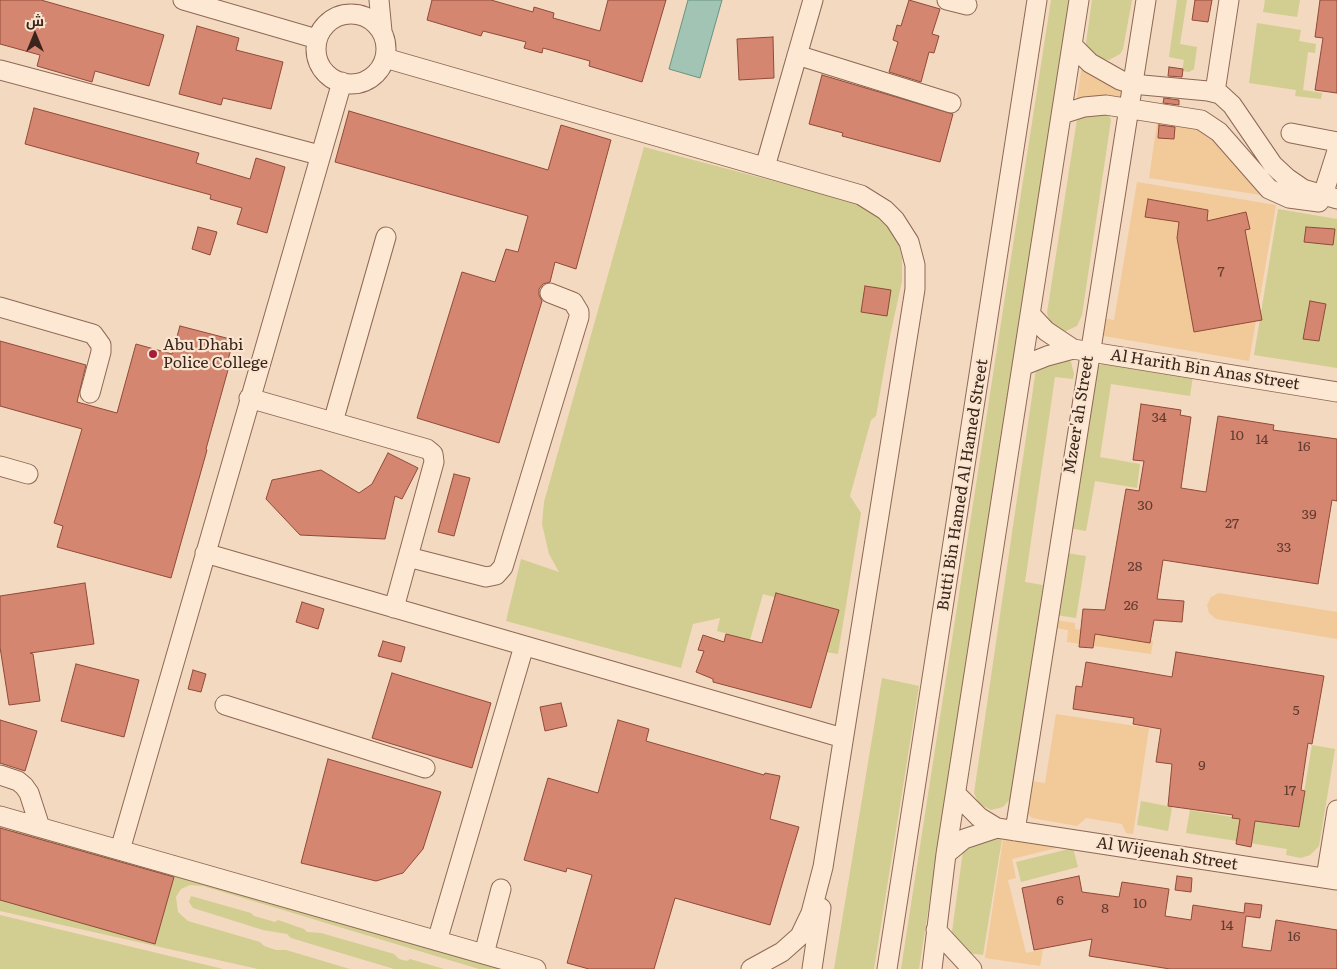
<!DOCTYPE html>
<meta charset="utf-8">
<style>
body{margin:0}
#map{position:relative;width:1337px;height:969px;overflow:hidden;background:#f3d9bf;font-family:Literata,Cairo,serif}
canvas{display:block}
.north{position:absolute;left:10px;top:10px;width:50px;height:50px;-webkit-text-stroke:4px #f9e5cf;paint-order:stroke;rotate:0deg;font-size:14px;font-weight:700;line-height:20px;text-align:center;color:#3b241b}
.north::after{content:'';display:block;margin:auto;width:18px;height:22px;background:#3b241b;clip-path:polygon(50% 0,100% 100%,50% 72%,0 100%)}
</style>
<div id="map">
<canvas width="1337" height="969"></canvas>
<div class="north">ش</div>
</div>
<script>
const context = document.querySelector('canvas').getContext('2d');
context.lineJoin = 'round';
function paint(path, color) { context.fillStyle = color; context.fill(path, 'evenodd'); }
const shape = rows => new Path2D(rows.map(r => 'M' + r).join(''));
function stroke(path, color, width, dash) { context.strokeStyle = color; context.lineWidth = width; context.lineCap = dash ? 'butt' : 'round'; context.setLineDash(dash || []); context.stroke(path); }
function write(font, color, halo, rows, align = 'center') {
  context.font = font + ' Literata,serif'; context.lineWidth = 4.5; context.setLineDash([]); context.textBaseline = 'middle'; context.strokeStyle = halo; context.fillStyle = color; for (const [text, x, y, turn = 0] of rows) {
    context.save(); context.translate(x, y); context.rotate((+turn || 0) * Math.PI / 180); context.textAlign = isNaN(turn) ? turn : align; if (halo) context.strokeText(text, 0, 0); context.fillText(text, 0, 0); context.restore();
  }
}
const green = shape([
 [1051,0,1069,0,919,969,901,969],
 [1092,0,1132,0,1123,49,1120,54,1109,60,1097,58,1088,49,1086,43],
 [1177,0,1187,0,1180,44,1197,47,1194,69,1189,72,1182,71,1184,60,1169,57],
 [1265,0,1300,0,1297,17,1263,12],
 [1257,23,1301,30,1299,41,1316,44,1315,53,1308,52,1303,90,1322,93,1321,99,1295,96,1296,90,1249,83],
 [1084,110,1109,115,1111,120,1082,315,1077,326,1066,331,1060,330,1050,324,1047,313,1077,119],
 [644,147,861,204,884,220,897,238,902,258,902,281,890,336,876,416,871,420,850,496,861,513,838,654,819,651,829,612,763,594,750,640,717,631,720,618,693,624,681,668,506,621,521,559,559,572,549,554,542,524,544,502],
 [1278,209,1337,219,1337,368,1254,355],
 [1066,358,1071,362,1074,374,1073,379,1055,377,1025,582,1043,585,1011,798,1003,807,991,810,979,804,974,793,1036,369],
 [1105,362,1193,376,1190,396,1111,384,1100,457,1140,464,1137,488,1095,481,1086,531,1069,528,1095,368],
 [1066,553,1086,556,1076,618,1056,615],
 [882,678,919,686,874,969,834,969],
 [1312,745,1335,749,1319,846,1310,855,1301,858,1286,855,1287,849,1186,833,1190,810,1298,828],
 [1141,801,1172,807,1168,831,1137,825],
 [14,824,515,969,479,969,203,886,190,885,181,889,176,897,178,912,188,921,260,942,264,946,276,950,286,950,350,969,258,969,0,911,0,881],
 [1003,833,983,955,967,953,952,932,965,836],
 [1073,848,1078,867,1021,882,1016,862],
 [191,896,251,913,254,916,275,922,278,920,304,929,307,932,321,933,394,954,399,959,407,961,410,959,444,969,394,969,291,938,287,934,263,930,193,908,189,902],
 [0,915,223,969,0,969]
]);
const sand = shape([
 [1082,66,1122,91,1120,100,1076,102],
 [1158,116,1199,122,1261,195,1149,178],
 [1137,182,1276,205,1249,361,1104,336,1100,331,1102,318,1114,320],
 [1219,593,1337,612,1337,639,1216,619,1209,613,1207,605,1211,597],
 [1056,620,1075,623,1075,629,1153,641,1151,654,1067,642,1068,630,1055,628],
 [1056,714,1149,728,1133,834,1126,833,1122,824,1086,818,1077,826,1032,818,1026,812,1031,781,1045,783],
 [1004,833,1072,844,1012,859,1016,878,1008,880,1026,953,1043,949,1040,966,985,958]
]);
const water = shape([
 [688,0,722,0,700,78,669,69,688,0]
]);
const building = shape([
 [0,0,41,0,164,35,149,86,95,71,92,82,37,66,40,55,0,44,0,0],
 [432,0,491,0,533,12,534,7,554,13,553,18,600,31,608,0,666,0,642,82,589,66,590,61,543,48,542,53,524,48,526,42,483,31,481,36,427,20,432,0],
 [909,0,940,9,932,34,939,36,934,53,929,52,921,82,889,72,898,42,893,40,897,25,901,26,909,0],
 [1195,0,1212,0,1208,22,1192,20,1195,0],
 [1320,0,1337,0,1337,93,1315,90,1323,38,1315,37,1320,0],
 [197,26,239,38,236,50,283,62,271,109,223,98,221,105,179,94,197,26],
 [773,37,774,78,739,80,737,39,773,37],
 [1169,67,1183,69,1182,77,1168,76,1169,67],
 [822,75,953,114,940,162,842,136,843,133,809,124,822,75],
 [1164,98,1179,100,1179,105,1163,103,1164,98],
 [34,108,199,153,196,163,250,179,256,158,285,167,267,233,237,224,242,208,210,199,211,195,25,144,34,108],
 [349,111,548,170,561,125,611,140,576,269,555,262,550,282,543,284,539,289,539,295,542,301,499,443,417,418,462,272,495,282,506,249,518,252,528,216,335,162,349,111],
 [1159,125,1175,127,1174,139,1158,138,1159,125],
 [1148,199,1208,210,1207,221,1246,212,1250,229,1245,230,1262,320,1194,332,1177,238,1179,222,1145,217,1148,199],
 [198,227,217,232,210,255,192,249,198,227],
 [1306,227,1335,229,1333,245,1304,242,1306,227],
 [865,286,891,290,887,316,861,312,865,286],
 [1310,301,1326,304,1319,341,1303,339,1310,301],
 [180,326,234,340,225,369,228,370,206,449,207,450,171,578,57,547,63,526,54,523,82,429,0,406,0,341,86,365,77,402,117,413,136,344,172,354,180,326],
 [1141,404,1181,410,1180,415,1191,417,1181,488,1206,492,1218,416,1274,425,1273,430,1337,439,1337,501,1332,500,1318,584,1163,560,1157,599,1184,601,1182,622,1154,620,1150,643,1095,634,1093,648,1079,647,1083,609,1105,610,1126,489,1139,491,1144,461,1133,460,1141,404],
 [388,453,418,468,402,499,395,496,385,539,300,535,266,499,272,480,321,470,359,493,372,484,388,453],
 [454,474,470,478,454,536,438,532,454,474],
 [85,583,94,644,30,653,33,654,40,701,9,705,0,647,0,596,85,583],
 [776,593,839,610,811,708,713,682,713,679,696,672,704,651,698,650,703,635,724,642,726,634,762,643,776,593],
 [302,602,324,609,318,629,296,622,302,602],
 [383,641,405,647,401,662,378,656,383,641],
 [1176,652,1324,676,1312,744,1308,743,1301,790,1305,791,1299,827,1255,821,1251,847,1236,844,1240,819,1232,818,1233,815,1168,806,1172,764,1156,762,1161,729,1133,724,1134,718,1073,709,1076,686,1082,687,1086,662,1172,677,1176,652],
 [76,664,139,680,124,737,61,721,76,664],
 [193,670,206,674,201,692,188,689,193,670],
 [392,673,491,703,472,768,372,738,392,673],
 [561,703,567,726,545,731,540,707,561,703],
 [0,720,37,731,25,771,0,763,0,720],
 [618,720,649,729,646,741,764,775,765,773,780,776,770,819,799,827,770,925,675,898,654,969,589,969,567,963,592,875,567,868,566,872,524,860,548,778,598,793,618,720],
 [328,759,441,792,423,849,403,873,376,881,301,863,328,759],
 [0,828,174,877,155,944,0,900,0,828],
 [1079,876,1082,892,1119,897,1122,882,1169,889,1165,916,1191,920,1193,905,1244,913,1245,903,1262,905,1260,918,1246,916,1242,947,1271,951,1276,920,1337,930,1337,969,1170,969,1089,956,1092,939,1034,950,1022,888,1079,876],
 [1177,876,1192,878,1191,892,1175,890,1177,876]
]);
const minor = shape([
 [183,0,317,39],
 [379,0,382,31],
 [947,0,967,5],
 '316 49a35 35 0 1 1 70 0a35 35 0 1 1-70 0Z',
 [1073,46,1090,63,1120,80,1132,84,1208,91,1220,94,1232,105,1273,165,1287,178,1303,189,1337,199],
 [797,55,951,103],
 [385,58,861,195,885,210,895,220,909,242,915,265,915,289,823,867,811,913,800,936,782,952,751,969],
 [0,70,319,155],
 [1215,92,1229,0],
 [1062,114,1084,107,1106,105,1201,120,1219,132,1269,189,1289,198,1319,202],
 [1291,133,1337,142],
 [765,167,813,0],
 [1323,195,1337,151],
 [0,307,93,334,101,345,101,352,90,393],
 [1031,315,1046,331,1073,349,1337,392],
 [1022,366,1047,356,1073,349],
 [249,398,427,449,433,454,434,462,394,608],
 [333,422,386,237],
 [0,466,28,474],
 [205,553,843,738],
 [408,557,486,577,496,575,503,567,579,317,579,312,573,302,550,293],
 [225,705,425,768],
 [0,775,18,781,24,786,29,793,40,827],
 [956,794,979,817,997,828,1337,880],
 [0,816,536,969],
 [1015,831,1146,0],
 [120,850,342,82],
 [946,854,964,839,997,828],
 [1326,878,1337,810],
 [936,930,972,969],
 [437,941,524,646],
 [484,954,501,889],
 [812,969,821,908],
 [887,969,1037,0],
 [932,969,946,854,1079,0]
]);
const markers = [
 [153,354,5,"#a41e39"]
];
const numberNames = [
 ["7",1221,272],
 ["34",1159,418],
 ["10",1237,436],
 ["14",1262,440],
 ["16",1304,447],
 ["30",1145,506],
 ["39",1309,515],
 ["27",1232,524],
 ["33",1284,548],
 ["28",1135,567],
 ["26",1131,606],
 ["5",1296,711],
 ["9",1202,766],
 ["17",1290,791],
 ["6",1060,901],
 ["10",1140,904],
 ["8",1105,909],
 ["14",1227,926],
 ["16",1294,937]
];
const poiNames = [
 ["Abu Dhabi",163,345],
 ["Police College",163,363]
];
const streetNames = [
 ["Al Harith Bin Anas Street",1205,370,9],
 ["Mzeer'ah Street",1079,415,-81],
 ["Butti Bin Hamed Al Hamed Street",963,485,-81],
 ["Al Wijeenah Street",1167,854,9]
];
paint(green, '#d2cd91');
paint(sand, '#f2c998');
paint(water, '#a2c4b4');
stroke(water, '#689380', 1);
paint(building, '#d58670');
stroke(building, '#904a38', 1);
stroke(minor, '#8e6855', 21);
stroke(minor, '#fde8d3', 19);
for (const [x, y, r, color] of markers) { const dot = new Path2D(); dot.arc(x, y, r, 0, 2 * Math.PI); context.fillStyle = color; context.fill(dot); stroke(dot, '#f9e5cf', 2); }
write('14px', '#623c30', null, numberNames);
write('16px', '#3b241b', '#f9e5cf', poiNames, 'left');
write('16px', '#3b241b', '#f9e5cf', streetNames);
</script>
